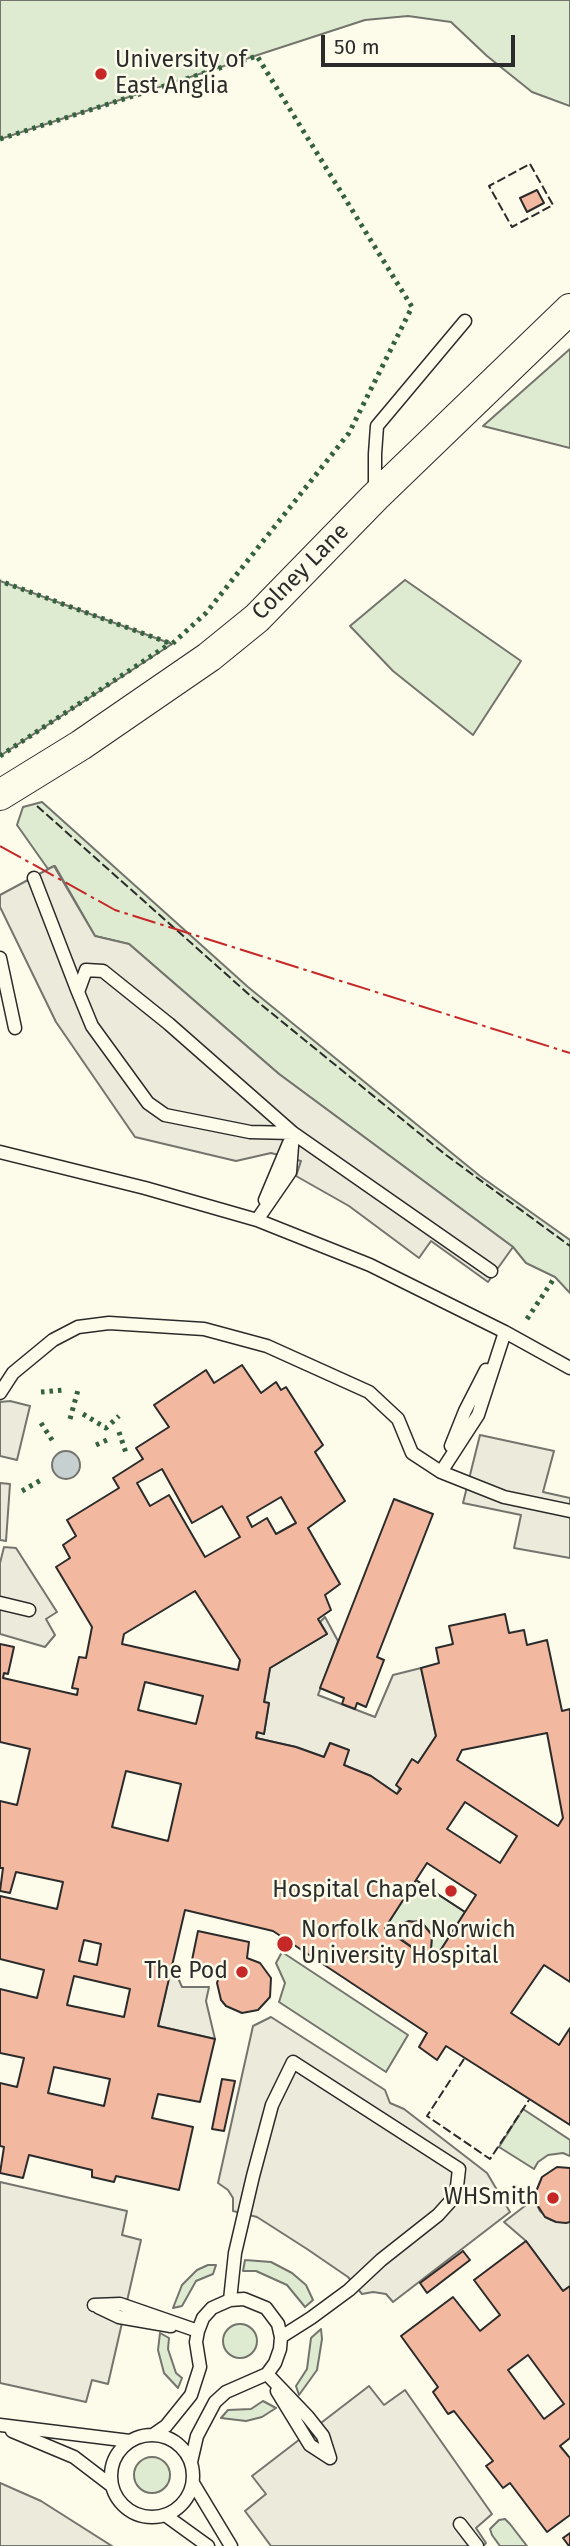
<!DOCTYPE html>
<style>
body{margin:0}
#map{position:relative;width:570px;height:2546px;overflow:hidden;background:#fdfbea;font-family:"Fira Sans",sans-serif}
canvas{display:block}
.scale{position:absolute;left:321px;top:35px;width:194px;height:32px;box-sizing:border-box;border:4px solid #2b2b2b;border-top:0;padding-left:9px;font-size:21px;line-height:24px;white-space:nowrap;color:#2b2b2b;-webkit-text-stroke:5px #fdfbea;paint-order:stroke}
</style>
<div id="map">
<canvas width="570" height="2546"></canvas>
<div class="scale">50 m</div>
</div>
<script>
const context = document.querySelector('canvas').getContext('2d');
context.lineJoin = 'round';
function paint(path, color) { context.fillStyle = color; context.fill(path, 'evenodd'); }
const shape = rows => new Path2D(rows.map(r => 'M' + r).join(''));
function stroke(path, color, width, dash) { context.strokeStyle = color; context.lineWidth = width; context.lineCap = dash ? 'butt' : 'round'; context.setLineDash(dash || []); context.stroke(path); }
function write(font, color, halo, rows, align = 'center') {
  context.font = font + ' "Fira Sans",sans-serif'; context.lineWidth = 5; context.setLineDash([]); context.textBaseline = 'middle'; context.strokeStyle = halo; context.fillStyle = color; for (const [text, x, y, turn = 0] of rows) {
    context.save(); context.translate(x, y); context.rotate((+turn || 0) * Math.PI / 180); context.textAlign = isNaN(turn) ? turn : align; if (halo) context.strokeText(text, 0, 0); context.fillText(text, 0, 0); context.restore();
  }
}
const green = shape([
 [0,0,570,0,570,106,532,92,487,56,451,22,408,16,365,20,0,139,0,0],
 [570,349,570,448,483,426,570,349],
 [405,580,521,661,473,735,393,671,350,626,405,580],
 [0,581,172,644,0,756,0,581],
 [42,802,248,987,480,1176,570,1240,570,1293,555,1277,526,1263,513,1247,279,1074,129,944,95,936,55,866,48,869,17,825,23,807,42,802],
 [416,1880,465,1912,433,1962,427,1958,431,1949,432,1935,423,1924,416,1921,403,1923,391,1933,385,1928,416,1880],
 [282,1952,408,2035,386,2072,279,2002,285,1983,276,1963,282,1952],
 [523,2109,570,2140,570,2156,563,2153,548,2155,538,2162,534,2169,499,2147,523,2109],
 [245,2260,271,2262,292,2273,306,2285,313,2300,305,2307,287,2285,256,2271,243,2271,245,2260],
 [208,2265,216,2265,213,2274,196,2281,182,2306,173,2308,182,2285,197,2270,208,2265],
 '223 2341a17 17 0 1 1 34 0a17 17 0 1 1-34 0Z',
 [321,2329,322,2339,317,2370,299,2395,296,2386,307,2369,311,2338,321,2329],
 [160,2333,169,2338,168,2349,176,2373,182,2378,178,2388,164,2373,158,2350,160,2333],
 [263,2401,276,2408,262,2417,246,2421,221,2418,228,2410,251,2409,263,2401],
 '134 2475a18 18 0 1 1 36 0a18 18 0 1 1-36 0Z',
 [505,2519,510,2524,527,2546,500,2546,492,2535,490,2529,499,2520,505,2519]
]);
const parking = shape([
 [54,866,95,936,129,944,279,1074,513,1247,488,1282,431,1241,419,1258,349,1206,296,1176,301,1161,271,1153,236,1161,135,1137,56,1022,0,907,0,895,54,866],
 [10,1401,30,1406,17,1460,0,1456,0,1402,10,1401],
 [480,1435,554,1451,543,1492,570,1498,570,1558,514,1548,521,1515,463,1503,480,1435],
 [0,1483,10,1484,6,1541,0,1540,0,1483],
 [4,1547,16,1548,57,1612,46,1619,55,1635,45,1647,0,1634,0,1563,4,1547],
 [325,1617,338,1641,318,1695,375,1717,393,1675,421,1668,436,1736,418,1763,413,1760,397,1794,371,1776,344,1765,348,1750,330,1743,324,1757,296,1747,256,1738,257,1732,264,1733,269,1703,264,1702,270,1668,327,1634,320,1622,325,1617],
 [172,1964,182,1987,209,1987,206,2001,215,2039,158,2026,172,1964],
 [271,2017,385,2090,390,2103,404,2109,487,2173,510,2212,393,2302,386,2294,373,2292,362,2294,348,2277,307,2249,257,2217,233,2211,233,2198,228,2190,218,2183,253,2026,271,2017],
 [0,2182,127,2211,122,2235,141,2240,108,2384,92,2380,86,2402,0,2383,0,2182],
 [530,2202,536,2203,540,2211,551,2220,570,2222,570,2286,563,2291,526,2241,504,2222,530,2202],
 [369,2386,384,2405,405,2390,492,2514,476,2528,486,2543,483,2546,271,2546,245,2511,266,2494,252,2476,369,2386],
 [0,2483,41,2501,112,2546,0,2546,0,2483]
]);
const water = shape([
 '52 1465a14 14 0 1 1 28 0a14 14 0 1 1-28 0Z'
]);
const building = shape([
 [537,190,544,203,527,212,520,198,537,190],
 [242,1365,261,1393,276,1382,281,1390,286,1387,323,1445,315,1452,345,1501,308,1528,340,1584,325,1595,331,1610,318,1619,327,1634,270,1668,264,1702,269,1703,264,1734,257,1732,256,1738,296,1747,324,1757,330,1743,349,1750,344,1765,371,1776,397,1794,401,1789,396,1785,412,1759,418,1763,436,1736,421,1668,439,1663,436,1648,453,1644,449,1626,505,1614,509,1633,524,1630,527,1645,547,1640,562,1711,570,1709,570,1982,544,1965,511,2013,559,2045,570,2028,570,2125,446,2046,437,2060,419,2047,427,2033,273,1931,185,1910,158,2026,215,2039,200,2102,158,2094,152,2118,193,2127,179,2190,116,2176,114,2182,92,2177,92,2170,29,2155,23,2178,0,2173,4,2147,0,2146,0,2083,17,2087,24,2058,0,2053,0,1989,37,1998,44,1970,0,1959,0,1896,57,1909,63,1882,16,1872,10,1893,0,1891,3,1868,0,1868,0,1801,17,1805,30,1749,0,1742,0,1644,14,1647,8,1674,4,1673,3,1678,77,1695,78,1689,72,1688,79,1657,86,1658,92,1627,56,1567,70,1558,63,1545,76,1536,67,1520,119,1488,113,1478,143,1459,136,1448,169,1427,154,1405,206,1370,214,1383,242,1365],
 [162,1469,192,1523,222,1506,240,1537,205,1557,169,1495,150,1506,137,1483,162,1469],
 [281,1497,296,1523,276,1534,267,1518,252,1527,247,1517,281,1497],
 [195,1591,240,1660,238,1670,122,1644,124,1634,195,1591],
 [145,1682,203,1696,196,1724,138,1710,145,1682],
 [547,1733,563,1818,558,1826,457,1760,462,1750,547,1733],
 [126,1771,181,1784,168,1841,112,1827,126,1771],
 [465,1802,517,1836,500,1863,447,1829,465,1802],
 [416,1880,465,1912,433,1962,385,1928,416,1880],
 [74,1976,130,1989,124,2017,67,2005,74,1976],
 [54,2067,110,2079,104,2106,48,2093,54,2067],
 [394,1499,433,1514,377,1657,384,1660,366,1707,357,1703,355,1709,342,1704,344,1698,320,1688,394,1499],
 [427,1863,476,1895,465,1912,416,1880,427,1863],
 [409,1921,423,1924,432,1935,431,1949,427,1958,391,1933,397,1926,409,1921],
 [198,1931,249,1942,247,1958,260,1963,271,1978,270,1997,258,2010,242,2013,226,2006,221,2000,217,1983,220,1974,192,1960,198,1931],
 [84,1940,101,1944,97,1965,79,1961,84,1940],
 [222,2079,235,2081,224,2131,212,2129,222,2079],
 [557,2167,570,2168,570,2222,566,2223,556,2222,545,2217,536,2203,535,2194,542,2177,557,2167],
 [526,2241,563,2291,570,2286,570,2438,560,2446,570,2458,570,2515,547,2532,510,2483,503,2488,486,2466,493,2461,454,2411,448,2414,433,2392,438,2387,401,2336,453,2297,480,2331,500,2315,474,2280,526,2241],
 [528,2355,564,2404,544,2419,508,2370,528,2355],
 [463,2251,470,2260,427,2293,420,2283,463,2251],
 [570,2533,570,2546,569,2546,563,2538,570,2533]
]);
const service = shape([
 [375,494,375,454,377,426,465,321],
 [34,878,78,992],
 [0,958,15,1028],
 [293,1133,250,1132,165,1115,148,1103,92,1026,78,992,86,970,103,971,169,1024,293,1133,491,1271],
 [0,1152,145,1188,257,1220,370,1265,505,1332,570,1368],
 [265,1200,289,1143],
 [257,1220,290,1172,293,1133],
 [0,1393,13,1373,53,1340,78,1327,109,1323,204,1329,267,1346,369,1392,398,1419,412,1453,441,1472,504,1497,570,1511],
 [451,1446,465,1411,486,1370],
 [441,1472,478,1415,505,1332],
 [0,1603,29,1610],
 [230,2300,235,2253,253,2176,272,2105,293,2062,459,2169,456,2195,438,2215,381,2260,349,2290,311,2318,281,2337],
 [94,2305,120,2304,198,2331],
 [98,2307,119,2317,171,2326],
 [267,2374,308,2417,323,2436,330,2458],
 [277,2391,310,2445,330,2458],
 [0,2425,130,2441],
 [12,2431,74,2457,112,2486],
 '111 2476a41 41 0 1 1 82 0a41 41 0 1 1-82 0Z',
 [153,2435,166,2426,191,2395,200,2367,196,2342,198,2331,203,2318,212,2308,230,2300,244,2299,266,2308,278,2324,281,2337,280,2349,275,2363,267,2374,226,2392,215,2402,197,2436,191,2462],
 [193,2483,231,2546],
 [165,2515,208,2546],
 [460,2524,477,2546]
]);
const tertiary = shape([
 [0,795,81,745,209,657,257,618,375,497,570,309]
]);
const hedge = shape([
 [0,139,257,56,412,307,349,433,206,613,172,644,0,581],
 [0,756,171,643],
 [527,1319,555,1277],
 [41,1392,63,1390],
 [83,1414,106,1428,119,1416],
 [70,1419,78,1390],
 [41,1423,54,1443],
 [119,1432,126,1453],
 [96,1445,109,1439],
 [22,1491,41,1480]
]);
const fence = shape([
 [530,164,553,205,512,227,489,186,530,164],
 [37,806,253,998,446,1155,570,1246],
 [464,2059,427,2116,490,2159,529,2100]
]);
const power = shape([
 [0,846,115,910,570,1053]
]);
const markers = [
 [101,74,7,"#c62828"],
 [451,1891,7,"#c62828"],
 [285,1944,9,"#c62828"],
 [242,1972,7,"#c62828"],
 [553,2198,7,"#c62828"]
];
const poiNames = [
 ["University of",115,61,"left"],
 ["East Anglia",115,87,"left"],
 ["Hospital Chapel",437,1891],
 ["Norfolk and Norwich",301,1931,"left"],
 ["University Hospital",301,1957,"left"],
 ["The Pod",228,1972],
 ["WHSmith",539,2198]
];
const streetNames = [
 ["Colney Lane",301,572,-45]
];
paint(green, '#deebd1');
stroke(green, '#74746e', 2);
paint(parking, '#eceadb');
stroke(parking, '#74746e', 2);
paint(water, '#c7d0d0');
stroke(water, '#74746e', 2);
paint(building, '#f2b8a0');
stroke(building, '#2b2b2b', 2);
stroke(service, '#2b2b2b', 15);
stroke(tertiary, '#2b2b2b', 32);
stroke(service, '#fdfbea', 12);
stroke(tertiary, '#fdfbea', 30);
stroke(hedge, '#34623c', 5, [3.5, 5]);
stroke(fence, '#2b2b2b', 2, [9, 3.5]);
stroke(power, '#c62828', 2, [24, 5, 3.5, 5]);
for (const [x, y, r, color] of markers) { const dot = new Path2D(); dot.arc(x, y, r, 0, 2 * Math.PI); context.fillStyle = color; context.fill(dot); stroke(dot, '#fdfbea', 2.5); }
write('23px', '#2b2b2b', '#fdfbea', poiNames, 'right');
write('23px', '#2b2b2b', '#fdfbea', streetNames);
</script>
